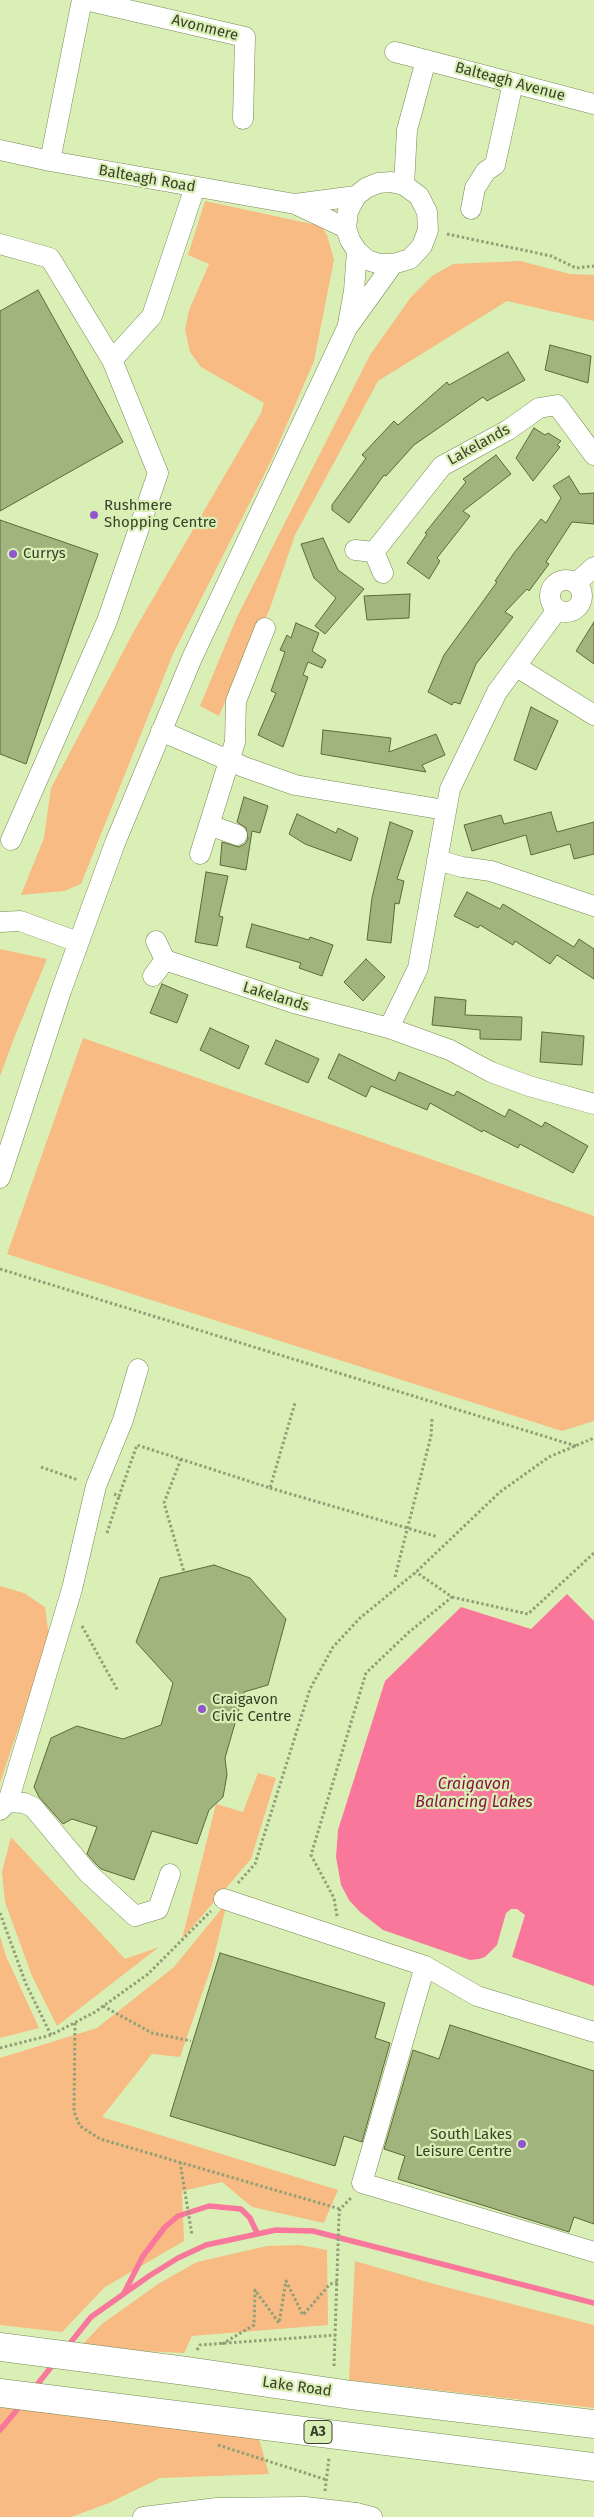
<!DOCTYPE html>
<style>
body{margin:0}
canvas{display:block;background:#daefb6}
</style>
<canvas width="594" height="2517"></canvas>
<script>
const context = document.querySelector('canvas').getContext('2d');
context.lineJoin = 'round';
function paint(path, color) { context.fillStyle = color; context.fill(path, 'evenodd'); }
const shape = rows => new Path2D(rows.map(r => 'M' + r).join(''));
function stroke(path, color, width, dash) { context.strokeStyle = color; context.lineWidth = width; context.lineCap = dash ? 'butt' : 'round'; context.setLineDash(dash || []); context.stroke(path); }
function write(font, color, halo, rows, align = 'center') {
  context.font = font + ' "Fira Sans",sans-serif'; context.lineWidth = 4.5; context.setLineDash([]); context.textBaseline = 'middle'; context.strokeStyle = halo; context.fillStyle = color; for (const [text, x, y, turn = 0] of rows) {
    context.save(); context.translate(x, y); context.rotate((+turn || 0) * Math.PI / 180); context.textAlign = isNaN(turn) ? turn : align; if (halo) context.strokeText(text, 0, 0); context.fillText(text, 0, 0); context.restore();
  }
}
const green = shape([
 [205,201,321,226,327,235,334,260,314,361,272,459,173,654,81,884,64,891,21,895,44,838,51,788,134,631,261,413,264,403,201,367,190,352,185,329,189,310,209,264,188,255],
 [520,261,570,274,594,275,594,321,507,301,378,381,295,535,269,611,241,664,219,716,200,706,237,617,370,355,411,297,432,276,453,264],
 [0,949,47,959,14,1038,0,1076],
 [83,1038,594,1216,594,1421,562,1431,7,1254],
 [0,1586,24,1593,45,1607,49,1637,0,1783],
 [258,1773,276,1778,251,1859,182,1939,216,1804,243,1812],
 [11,1837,125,1959,159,1947,57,2026,32,1976,5,1902,2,1872],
 [227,1902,212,1965,180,2057,152,2054,102,2117,338,2190,324,2223,252,2207,222,2182,182,2191,184,2241,105,2287,62,2332,0,2325,0,2058,97,2028,174,1967],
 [0,1936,6,1956,39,2028,0,2038],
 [300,2245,327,2250,328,2325,192,2336,184,2353,79,2348,102,2324,158,2284,197,2262,267,2246],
 [355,2261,434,2284,594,2325,594,2408,349,2380],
 [0,2404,258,2435,269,2474,160,2478,109,2503,71,2517,0,2517]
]);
const water = shape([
 [567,1594,594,1621,594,1986,512,1957,525,1915,517,1909,511,1909,506,1913,497,1945,485,1957,479,1959,470,1960,383,1930,360,1912,349,1900,341,1885,336,1857,338,1830,385,1681,461,1607,531,1629]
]);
const stream = shape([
 [124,2293,143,2256,165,2227,178,2216,209,2206,241,2209,250,2218,257,2233],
 [67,2347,91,2317,149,2276,178,2258,206,2245,276,2230,313,2231,594,2303],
 [33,2390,55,2362],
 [0,2430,21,2405]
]);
const building = shape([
 [38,290,123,442,0,511,0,311,38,290],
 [550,345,591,356,588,383,545,370,550,345],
 [508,352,525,380,487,401,483,397,414,445,386,476,384,475,349,523,332,510,332,505,366,458,362,455,394,421,398,425,447,382,449,385,508,352],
 [534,428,545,435,548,433,561,441,557,445,560,447,533,481,516,458,534,428],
 [496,455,511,474,463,511,470,516,437,558,440,561,429,579,407,563,427,534,425,533,466,482,463,479,496,455],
 [569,476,580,494,594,493,594,524,572,522,546,562,549,564,529,591,527,589,505,612,513,617,476,664,460,704,454,702,452,705,428,692,444,655,497,582,495,581,514,553,541,519,546,523,561,498,553,486,569,476],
 [0,520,98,554,26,764,0,754,0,520],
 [323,538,338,570,364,589,325,634,315,626,336,598,314,578,301,544,323,538],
 [410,594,409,618,367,620,364,596,410,594],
 [594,622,594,664,576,651,594,622],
 [296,623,319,633,312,651,326,660,322,668,308,662,303,675,308,677,283,747,258,735,276,693,271,691,285,652,280,650,287,635,291,638,296,623],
 [531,707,558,721,536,770,514,760,531,707],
 [323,730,391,738,389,752,436,734,445,755,422,765,426,772,321,754,323,730],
 [244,797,268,806,260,833,252,831,246,870,220,865,222,842,239,847,245,844,248,839,246,828,237,822,244,797],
 [551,812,557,832,594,822,594,854,574,859,570,844,531,855,526,835,472,851,464,825,501,815,504,824,551,812],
 [297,814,336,833,338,828,358,838,351,861,305,844,289,834,297,814],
 [390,822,413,831,397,879,404,881,399,904,395,903,391,943,367,940,372,898,390,822],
 [206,872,228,876,219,916,223,917,217,946,195,942,206,872],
 [467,892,500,909,503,904,574,947,579,939,594,949,594,979,557,955,550,964,515,941,513,945,480,925,478,928,454,916,467,892],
 [252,924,309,940,310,937,333,945,322,976,299,968,301,963,246,947,252,924],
 [366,959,385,977,363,1001,344,982,366,959],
 [162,984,188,995,177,1023,150,1013,162,984],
 [435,997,466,1000,465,1015,522,1017,521,1040,480,1039,480,1030,432,1025,435,997],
 [210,1028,249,1046,239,1069,200,1050,210,1028],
 [542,1032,584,1036,582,1065,540,1062,542,1032],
 [276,1040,319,1059,308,1083,265,1064,276,1040],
 [339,1054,395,1081,399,1072,454,1096,457,1091,505,1117,509,1109,542,1127,545,1122,588,1146,573,1173,520,1144,518,1148,483,1130,482,1132,430,1103,427,1110,371,1086,366,1097,328,1078,339,1054],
 [214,1565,250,1578,286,1619,268,1685,244,1692,225,1758,227,1775,223,1797,209,1810,197,1844,152,1831,134,1880,101,1869,97,1865,87,1854,97,1827,72,1819,63,1824,39,1797,34,1787,51,1738,77,1726,123,1739,161,1725,173,1683,136,1642,160,1578,214,1565],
 [220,1953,385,2003,375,2038,390,2043,362,2142,344,2136,335,2166,170,2116,220,1953],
 [450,2025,594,2071,594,2224,574,2217,569,2232,398,2179,405,2156,384,2149,413,2050,439,2059,450,2025]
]);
const path = shape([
 [447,234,551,256,576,268,594,266],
 [0,1269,576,1446],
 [181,1459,164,1503,184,1572],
 [41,1467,78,1480],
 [270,1488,438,1537],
 [114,1494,119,1496,137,1445,270,1488,295,1403],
 [107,1533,119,1496],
 [395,1577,431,1436,432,1419],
 [452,1597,528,1614,594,1553],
 [82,1626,118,1691],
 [238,1883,255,1864,310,1689,333,1647,360,1618,416,1572,500,1492,549,1457,594,1438],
 [0,1913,26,1984,51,2035],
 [337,1916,334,1898,311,1855,366,1673,408,1633,452,1597,416,1572],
 [103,2006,152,2033,191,2041],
 [75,2023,74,2112,80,2126,100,2139,340,2209],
 [0,2048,51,2035,95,2012,148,1974,211,1911],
 [180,2162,192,2235],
 [222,2344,254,2325,255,2290,279,2323,286,2281,303,2315,330,2284,339,2282],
 [197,2350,200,2345,336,2335],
 [334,2366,339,2216,340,2209,351,2198],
 [218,2445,327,2480],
 [325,2491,329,2458]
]);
const minor = shape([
 [85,0,245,37,243,119],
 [395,52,594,104],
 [0,150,50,161,295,204,346,228],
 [50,161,82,0],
 [404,185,407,130,426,60],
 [295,204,356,196],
 [471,209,475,188,486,171,495,165,513,83],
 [0,244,50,258,112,360,158,473,107,621,11,840],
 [348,324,354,291,357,251],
 [112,360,152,316,195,187],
 [355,550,374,552,383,573],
 [374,552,442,466,508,430,539,408,557,405,594,455],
 '550 596a16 16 0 1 1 32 0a16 16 0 1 1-32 0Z',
 [576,583,594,567],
 [517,667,594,715],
 [161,731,244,767,295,785,445,810],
 [209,825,237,835],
 [200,854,235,742,236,701,265,628],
 [437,860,462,867,491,871,594,906],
 [0,922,20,921,78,942],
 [165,960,294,1003,389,1028,450,1050,491,1072,529,1086,594,1104],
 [153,976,165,960,156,941],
 [389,1028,418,968,450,789,497,692,557,610],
 [0,1178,61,991,115,843,192,658,347,328,393,264,410,259,422,246,428,230,427,212,419,196,404,185,391,182,378,183,366,188,356,196,348,211,346,228,350,240,357,251,367,260,380,264,393,264],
 [8,1802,24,1803,33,1807,88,1873,135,1916,158,1909,170,1874],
 [0,1810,8,1802,72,1589,96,1486,123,1420,138,1369],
 [224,1899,425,1966,477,1996,594,2032],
 [425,1966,362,2183,594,2252],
 [356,2513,372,2517],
 [143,2517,217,2508,305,2507]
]);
const highway = shape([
 [0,2347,186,2371,351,2395,594,2424],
 [0,2393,594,2467]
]);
const minorBridge = shape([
 [305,2507,356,2513]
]);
const markers = [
 [94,515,5,"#9156cd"],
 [13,554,5,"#9156cd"],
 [202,1709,5,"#9156cd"],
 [522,2144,5,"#9156cd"]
];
const shields = [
 [318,2432,28]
];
const shieldNames = [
 ["A3",318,2432]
];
const streetNames = [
 ["Avonmere",205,28,14],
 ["Balteagh Avenue",510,82,15],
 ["Balteagh Road",147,179,10],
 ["Lakelands",479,445,-29],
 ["Lakelands",276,997,17],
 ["Lake Road",297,2387,8]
];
const poiNames = [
 ["Rushmere",104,506],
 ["Shopping Centre",104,523],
 ["Currys",23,554],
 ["Craigavon",212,1700],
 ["Civic Centre",212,1717],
 ["South Lakes",512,2135,"right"],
 ["Leisure Centre",512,2152,"right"]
];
const waterNames = [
 ["Craigavon",474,1785],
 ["Balancing Lakes",474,1803]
];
paint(green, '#f7bb83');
paint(water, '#fa779c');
stroke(stream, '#fa779c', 5.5);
paint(building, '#a1b47d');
stroke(building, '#5a6b37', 1);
stroke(minor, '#778954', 21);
stroke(highway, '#778954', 29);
stroke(path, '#909f76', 3, [2.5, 2.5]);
stroke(minor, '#fff', 20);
stroke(highway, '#fff', 28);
stroke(minorBridge, '#778954', 21, []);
stroke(minorBridge, '#fff', 20);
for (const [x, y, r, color] of markers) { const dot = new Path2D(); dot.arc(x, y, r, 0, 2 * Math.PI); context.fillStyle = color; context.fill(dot); stroke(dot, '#daefb6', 2); }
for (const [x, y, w] of shields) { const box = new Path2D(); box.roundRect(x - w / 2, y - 11.5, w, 23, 4); context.fillStyle = '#daefb6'; context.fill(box); stroke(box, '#384029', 1); }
write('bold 14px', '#384029', null, shieldNames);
write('15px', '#384029', '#daefb6', streetNames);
write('15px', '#384029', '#daefb6', poiNames, 'left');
write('italic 16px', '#8a1242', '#daefb6', waterNames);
</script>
